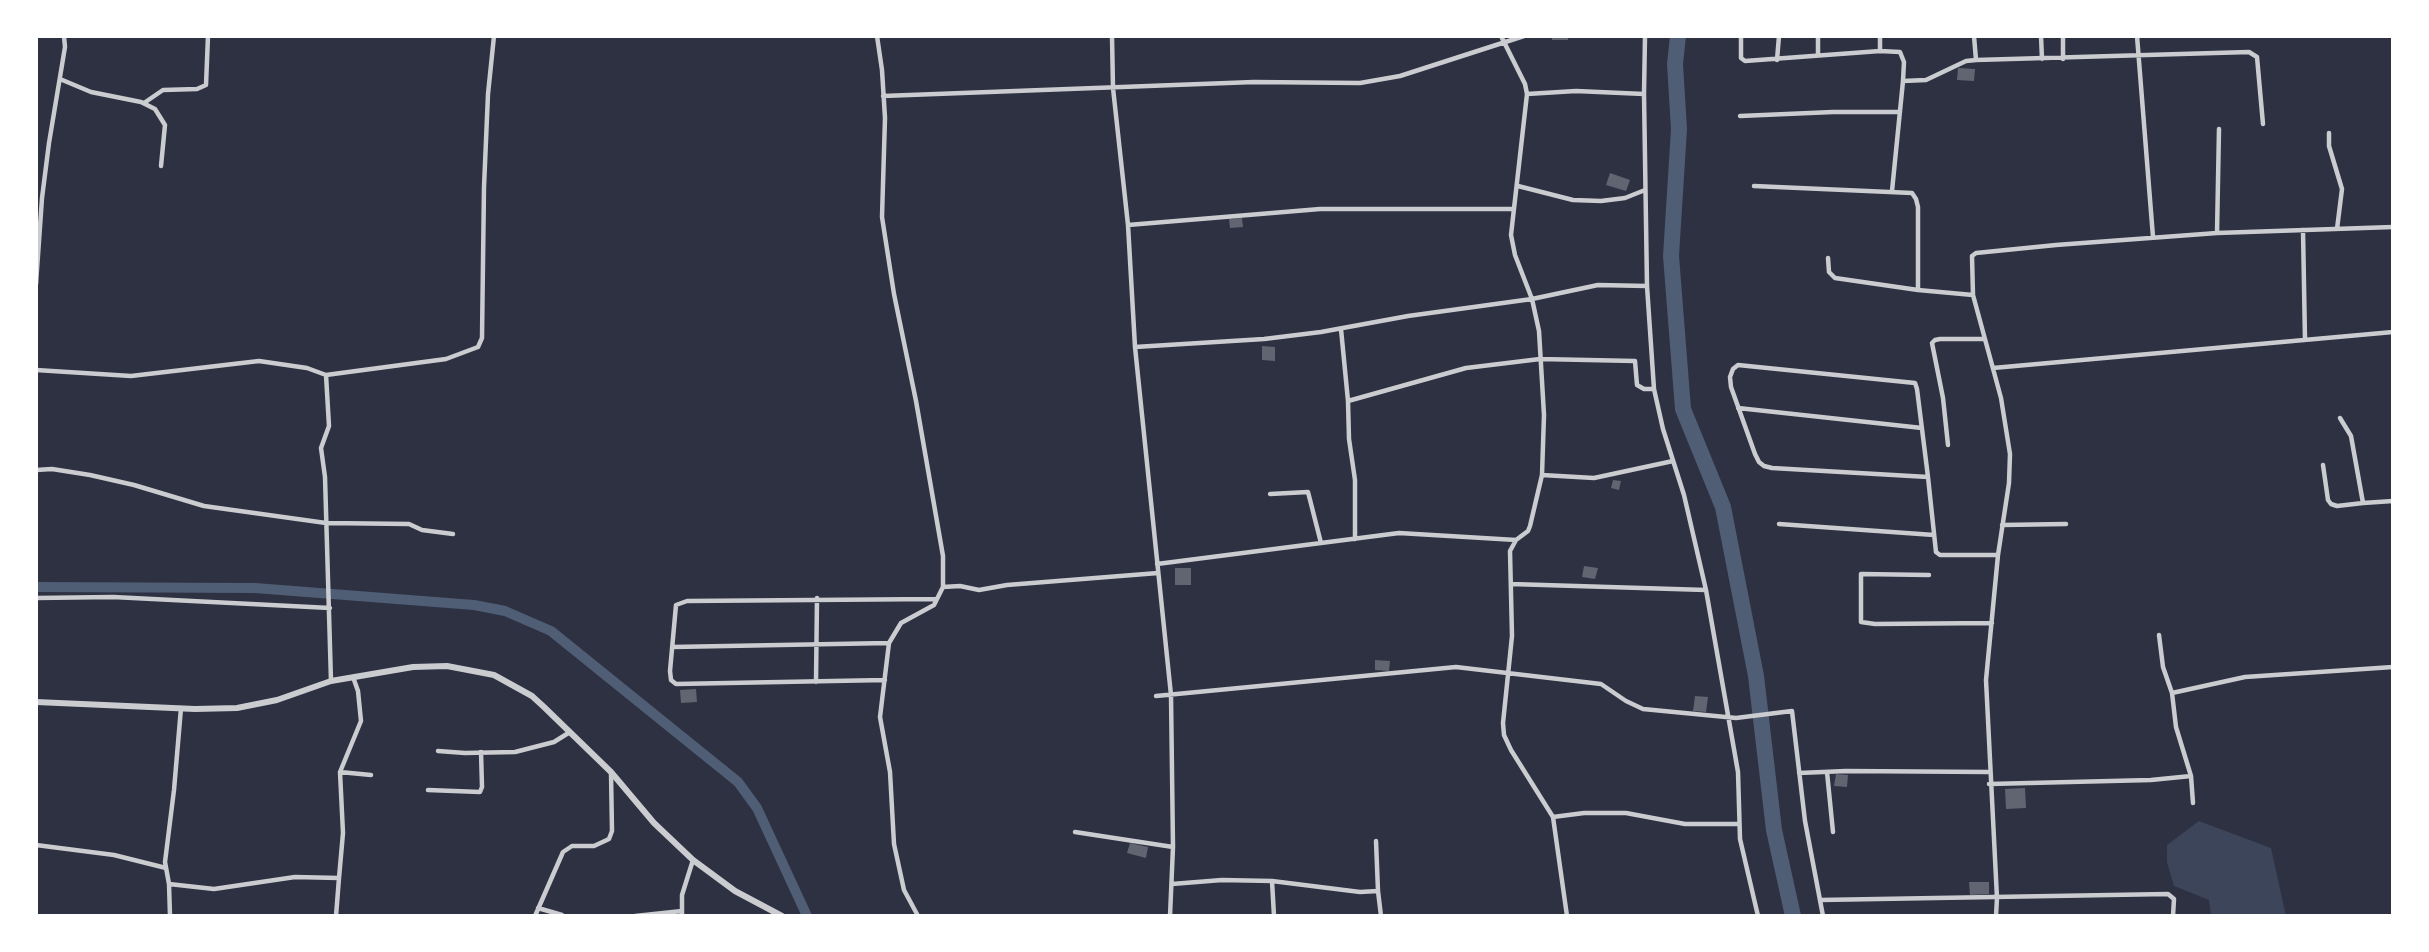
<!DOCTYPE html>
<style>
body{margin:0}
#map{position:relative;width:2429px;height:952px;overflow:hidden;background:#2d3142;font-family:"Alegreya Sans",sans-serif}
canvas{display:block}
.frame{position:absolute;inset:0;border:38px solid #fff;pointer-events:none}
</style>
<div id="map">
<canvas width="2429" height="952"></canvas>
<div class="frame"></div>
</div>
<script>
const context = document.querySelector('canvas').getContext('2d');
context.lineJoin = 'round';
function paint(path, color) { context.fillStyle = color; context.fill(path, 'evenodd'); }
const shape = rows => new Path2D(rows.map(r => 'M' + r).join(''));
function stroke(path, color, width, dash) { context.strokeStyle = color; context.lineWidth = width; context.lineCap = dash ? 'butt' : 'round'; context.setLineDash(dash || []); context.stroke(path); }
const green = shape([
 [2199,821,2271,848,2286,916,2211,916,2209,900,2174,886,2167,862,2167,845]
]);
const canal = shape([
 [36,587,255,588,474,605,505,611,551,631,738,782,757,808,807,916]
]);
const river = shape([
 [1678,36,1675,64,1679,129,1671,256,1683,409,1723,507,1756,676,1774,830,1793,916]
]);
const building = shape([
 [1552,36,1568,36,1568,40,1552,40],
 [1958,68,1975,69,1974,81,1957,80],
 [1610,173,1630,180,1626,191,1606,185],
 [1242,218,1243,227,1230,228,1229,219],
 [1262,346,1275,347,1275,361,1262,360],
 [1613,480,1621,481,1619,490,1611,488],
 [1584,566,1598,568,1595,579,1582,577],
 [1175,568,1191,568,1191,585,1175,585],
 [1375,660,1390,661,1389,671,1375,670],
 [696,689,697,702,681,703,680,690],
 [1695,696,1708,697,1706,712,1693,711],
 [1836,774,1848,775,1847,787,1834,786],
 [2025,788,2026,808,2006,809,2005,789],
 [1130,843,1148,847,1146,858,1127,853],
 [1969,882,1989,882,1989,894,1970,895]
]);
const minor = shape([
 [877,36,882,70,885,118,882,217,894,294,916,401,943,556,943,587,934,605,901,623,889,643,880,717,890,772,894,844,904,890,918,916],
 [1112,36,1113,88,1128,225,1135,347,1171,695,1173,847,1170,916],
 [1501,36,1525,84,1527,94,1511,235,1515,255,1532,299,1539,331,1544,415,1542,475,1530,526,1528,531,1516,540,1510,551,1512,636,1503,723,1504,735,1511,750,1553,817,1567,916],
 [1645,36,1644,94,1647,286,1654,389,1663,429,1684,495,1706,590,1738,772,1740,839,1758,916],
 [1741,36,1741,58,1745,61,1880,51,1900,52,1904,62,1903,81,1892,191],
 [1818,36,1818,55],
 [1880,36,1880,51],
 [1974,36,1976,60],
 [2041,36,2042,59],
 [2063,36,2063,59],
 [2137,36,2153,237],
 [1777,60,1779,36],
 [60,79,91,92,141,102,155,109,165,125,161,166],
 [1903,81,1926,80,1966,61,1976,60,2249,52,2257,57,2263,124],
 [1527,94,1576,91,1644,94],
 [883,96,1254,82,1360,83,1400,76,1524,36],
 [144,103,163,90,197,89,206,85,208,36],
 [1740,116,1833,112,1900,112],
 [2329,133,2329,146,2342,189,2337,229],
 [1518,186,1573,200,1601,201,1625,198,1645,190],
 [1754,186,1912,193,1916,199,1918,207,1918,290,1973,295],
 [1128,225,1320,209,1512,209],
 [2303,230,2305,340],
 [2217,233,2219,129],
 [1828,258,1829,272,1835,278,1918,290],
 [36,284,42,198,49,143,65,47,64,36],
 [1341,329,1348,401],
 [1135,347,1264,339,1321,332,1408,316,1532,299,1598,285,1647,286],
 [1993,368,2393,332],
 [36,370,131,376,259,361,307,368,326,375,446,359,478,347,482,338,484,187,488,94,494,36],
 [326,375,329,426,321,448,325,477,331,681],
 [1738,408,1922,428],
 [2340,418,2351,436,2363,503,2393,501],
 [1948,445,1943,398,1932,343,1935,340,1940,339,1984,339],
 [2323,465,2328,500,2331,504,2337,506,2363,503],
 [36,470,52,469,90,475,134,485,204,506,326,523,409,524,422,530,453,534],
 [1542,475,1594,478,1673,461],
 [1928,477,1772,468,1764,466,1759,462,1755,454,1731,387,1730,377,1733,369,1738,365,1915,383,1917,389,1928,477,1936,552,1940,555,1998,555],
 [1270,494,1308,492,1321,543],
 [1779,524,1934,535],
 [2002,525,2066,524],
 [1355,539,1355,480,1349,439,1348,401,1466,368,1540,359,1635,361,1637,385,1644,389,1654,389],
 [1157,564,1399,533,1516,540],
 [1929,575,1861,574,1861,622,1875,624,1992,623],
 [1511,584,1706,590],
 [943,587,960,586,979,590,1007,585,1158,573],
 [36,598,113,597,330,608],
 [2159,635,2163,667,2172,693],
 [672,647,889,643],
 [885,680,676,684,671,680,670,671,676,605,687,601,937,599],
 [816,682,817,598],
 [1156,696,1456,667,1601,684,1626,701,1643,709,1736,718,1792,711,1805,821,1823,916],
 [438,751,465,753,515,752,554,742,570,732],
 [340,772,371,775],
 [1827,772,1833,832],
 [1799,773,1846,771,1989,772],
 [2191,776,2176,727,2172,693,2245,677,2393,667],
 [1989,784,2151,780,2191,776,2193,803],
 [428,790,480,792,482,787,481,752],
 [1553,817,1584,813,1626,813,1685,824,1739,824],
 [1075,832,1173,847],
 [1376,841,1378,891],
 [36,845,114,855,166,868],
 [1272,881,1274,916],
 [169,884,214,889,295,877,339,878,343,833,340,772,361,721,358,691,353,677],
 [1172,884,1222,880,1272,881,1360,892,1378,891,1381,916],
 [1820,900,2168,894,2174,899,2173,916],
 [538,908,562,915],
 [170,916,169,884,165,862,174,790,181,708],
 [336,916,339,878],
 [535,916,563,852,572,846,594,846,609,839,612,831,611,773],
 [635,916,682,911],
 [682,916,682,895,693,860],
 [1996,916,1997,898,1986,680,1998,555,2009,483,2010,454,2001,398,1973,295,1972,256,1976,253,2056,245,2217,233,2393,227]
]);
const tertiary = shape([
 [36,702,195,709,237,708,277,700,331,681,413,667,447,666,494,675,532,696,544,707,611,772,654,823,693,860,735,891,782,916]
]);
paint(green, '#3c4559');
stroke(canal, '#4f5d75', 10);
stroke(river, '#4f5d75', 16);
paint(building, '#626471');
stroke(minor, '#caccd0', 4.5);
stroke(tertiary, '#caccd0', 6);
</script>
